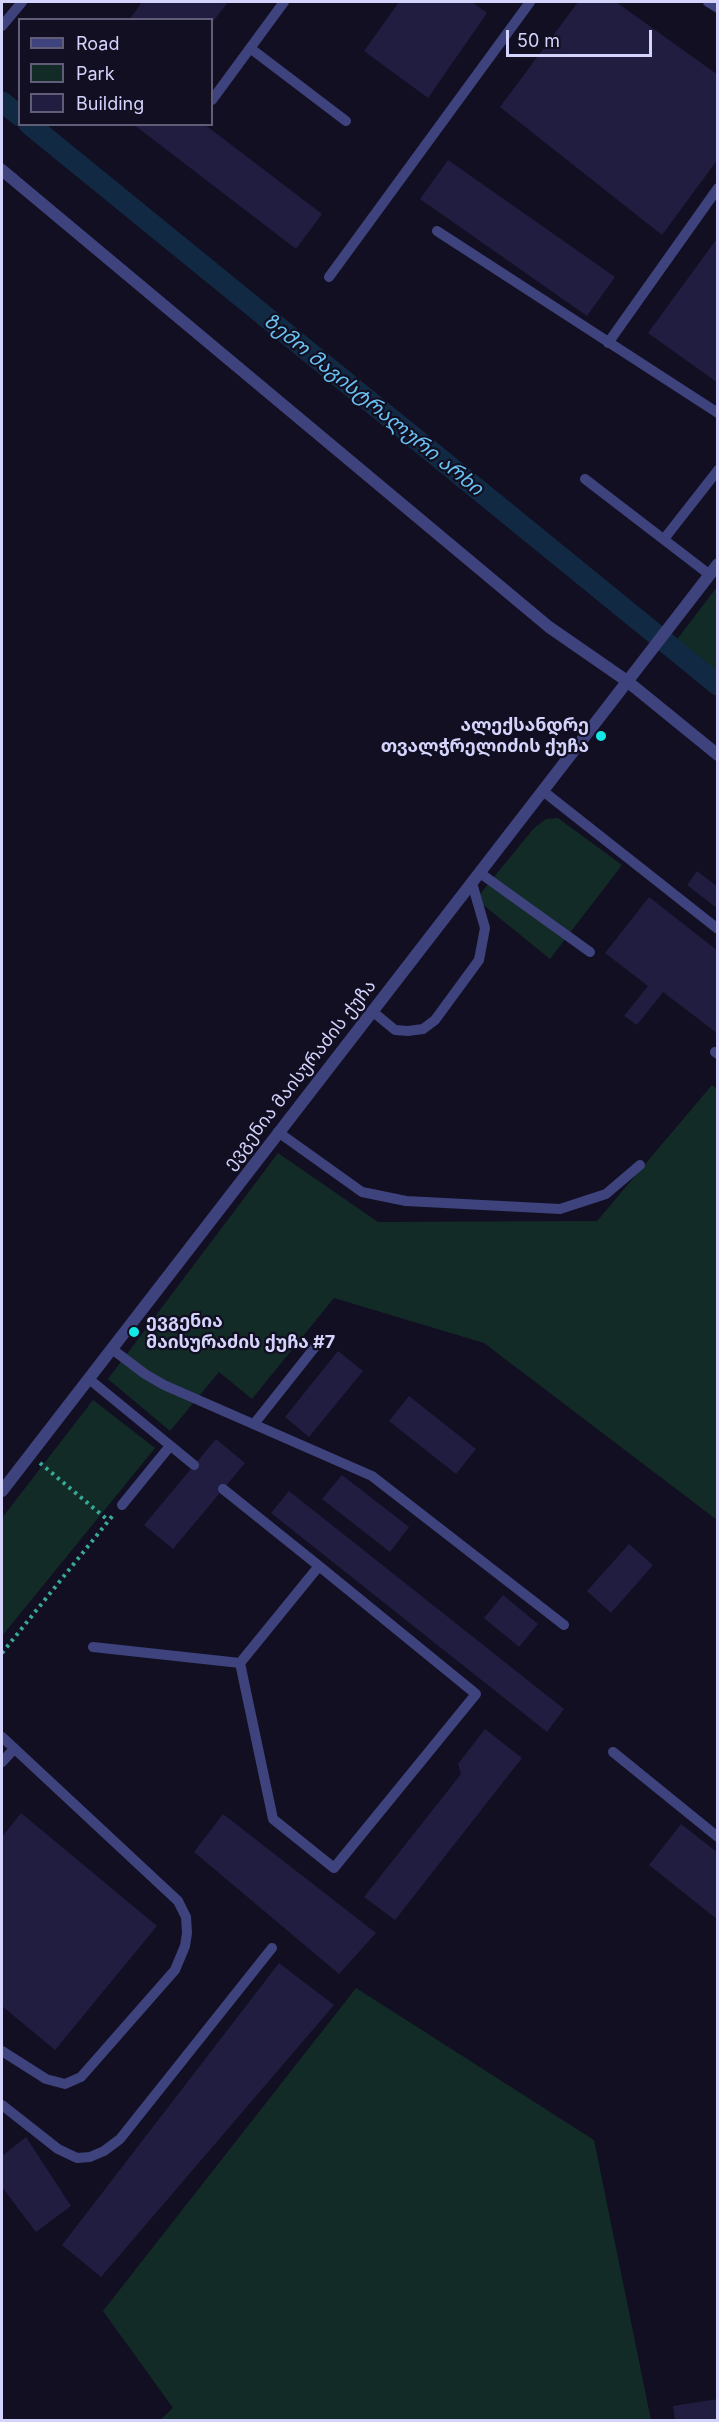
<!DOCTYPE html>
<meta charset="utf-8">
<style>
body{margin:0}
#map{position:relative;width:719px;height:2422px;overflow:hidden;background:#110f21;font-family:Inter,sans-serif}
canvas{display:block}
.frame{position:absolute;inset:0;border:3px solid #d4d3fb;pointer-events:none}
.legend{position:absolute;left:18px;top:18px;width:195px;height:108px;box-sizing:border-box;background:#110f21;border:2px solid #5f5d78;margin:0;padding:8px 10px;list-style:none;font-size:18px;color:#d4d3fb}
.legend li{display:flex;align-items:center;gap:12px;height:30px}
.legend b{width:30px;border:2px solid #5f5d78}
.scale{position:absolute;left:506px;top:30px;width:146px;height:27px;box-sizing:border-box;border:3px solid #d4d3fb;border-top:0;padding-left:8px;font-size:18px;line-height:21px;white-space:nowrap;color:#d4d3fb;-webkit-text-stroke:4px #110f21;paint-order:stroke}
</style>
<div id="map">
<canvas width="719" height="2422"></canvas>
<div class="frame"></div>
<ul class="legend">
<li><b style="height:8px;background:#3e427d"></b>Road</li>
<li><b style="height:16px;background:#132b27"></b>Park</li>
<li><b style="height:16px;background:#201d41"></b>Building</li>
</ul>
<div class="scale">50 m</div>
</div>
<script>
const context = document.querySelector('canvas').getContext('2d');
context.lineJoin = 'round';
function paint(path, color) { context.fillStyle = color; context.fill(path, 'evenodd'); }
const shape = rows => new Path2D(rows.map(r => 'M' + r).join(''));
function stroke(path, color, width, dash) { context.strokeStyle = color; context.lineWidth = width; context.lineCap = dash ? 'butt' : 'round'; context.setLineDash(dash || []); context.stroke(path); }
function write(font, color, halo, rows, align = 'center') {
  context.font = font + ' Inter,"Noto Sans Georgian",sans-serif'; context.lineWidth = 4.5; context.setLineDash([]); context.textBaseline = 'middle'; context.strokeStyle = halo; context.fillStyle = color; for (const [text, x, y, turn = 0] of rows) {
    context.save(); context.translate(x, y); context.rotate((+turn || 0) * Math.PI / 180); context.textAlign = isNaN(turn) ? turn : align; if (halo) context.strokeText(text, 0, 0); context.fillText(text, 0, 0); context.restore();
  }
}
const green = shape([
 [717,587,717,676,675,642],
 [558,818,622,865,550,959,476,899,534,828,546,819],
 [712,1085,717,1089,717,1520,484,1343,334,1298,252,1399,219,1372,170,1431,108,1379,278,1153,378,1222,597,1221],
 [93,1400,155,1448,2,1636,2,1518],
 [356,1988,594,2140,651,2420,160,2420,173,2408,103,2311]
]);
const canal = shape([
 [2,102,20,116],
 [29,124,718,685]
]);
const building = shape([
 [142,2,228,2,212,23,212,20,129,20],
 [399,2,472,2,487,13,428,98,364,51],
 [578,2,616,2,718,75,718,159,662,235,500,107],
 [133,124,204,124,322,214,296,249],
 [448,160,615,277,587,316,420,199],
 [718,237,718,383,648,333],
 [697,871,718,887,718,909,687,885],
 [649,897,718,951,718,1034,663,992,637,1025,624,1016,648,986,605,953],
 [338,1351,363,1371,309,1437,285,1417],
 [409,1396,476,1449,456,1474,389,1421],
 [216,1439,245,1463,173,1549,144,1525],
 [342,1475,409,1527,390,1552,322,1499],
 [289,1491,564,1709,547,1732,271,1513],
 [629,1544,653,1565,611,1613,587,1591],
 [503,1595,538,1624,519,1647,484,1618],
 [485,1729,522,1758,395,1920,364,1897,461,1774,458,1764],
 [21,1813,157,1926,55,2050,2,2006,2,1837],
 [223,1814,376,1933,339,1974,194,1852],
 [681,1824,718,1853,718,1920,649,1865],
 [279,1963,334,2005,101,2277,62,2245],
 [26,2137,71,2206,36,2232,2,2187,2,2156],
 [718,2399,718,2420,675,2420,673,2406]
]);
const path = shape([
 [40,1463,109,1521],
 [2,1653,114,1514]
]);
const service = shape([
 [708,2,718,8],
 [2,26,22,2],
 [250,48,346,121],
 [212,100,284,2],
 [437,231,718,413],
 [329,277,530,2],
 [608,343,718,188],
 [585,479,710,575],
 [664,539,718,470],
 [543,791,718,929],
 [480,873,590,952],
 [372,1011,395,1030,408,1031,423,1029,435,1020,479,960,485,928,472,883],
 [715,1052,718,1054],
 [278,1132,362,1192,406,1201,560,1209,606,1194,640,1165],
 [112,1349,145,1374,164,1385,372,1476,564,1625],
 [89,1379,194,1465],
 [254,1424,315,1347],
 [223,1489,319,1566,476,1694,334,1868,273,1819,240,1663,319,1566],
 [122,1505,170,1446],
 [93,1647,240,1663],
 [2,1737,178,1901,186,1917,187,1933,185,1946,175,1970,81,2077,65,2084,46,2079,2,2051],
 [613,1752,718,1837],
 [2,1762,14,1749],
 [2,2105,58,2149,77,2158,90,2157,104,2151,120,2139,272,1948]
]);
const minor = shape([
 [2,170,549,627,627,681]
]);
const tertiary = shape([
 [627,681,718,755],
 [2,1491,718,564]
]);
const markers = [
 [601,736,6,"#13e8e7"],
 [134,1332,6,"#13e8e7"]
];
const poiNames = [
 ["ალექსანდრე",589,726],
 ["თვალჭრელიძის ქუჩა",589,747],
 ["ევგენია",146,1322,"left"],
 ["მაისურაძის ქუჩა #7",146,1343,"left"]
];
const streetNames = [
 ["ევგენია მაისურაძის ქუჩა",300,1075,-52]
];
const waterNames = [
 ["ზემო მაგისტრალური არხი",373,405,39]
];
paint(green, '#132b27');
stroke(canal, '#122943', 21);
paint(building, '#201d41');
stroke(path, '#38ab98', 4, [3, 4.5]);
stroke(service, '#3e427d', 10);
stroke(minor, '#3e427d', 12);
stroke(tertiary, '#3e427d', 12);
for (const [x, y, r, color] of markers) { const dot = new Path2D(); dot.arc(x, y, r, 0, 2 * Math.PI); context.fillStyle = color; context.fill(dot); stroke(dot, '#110f21', 2); }
write('bold 18px', '#d4d3fb', '#110f21', poiNames, 'right');
write('18px', '#d4d3fb', '#110f21', streetNames);
write('italic 20px', '#6ac2f3', '#110f21', waterNames);
</script>
